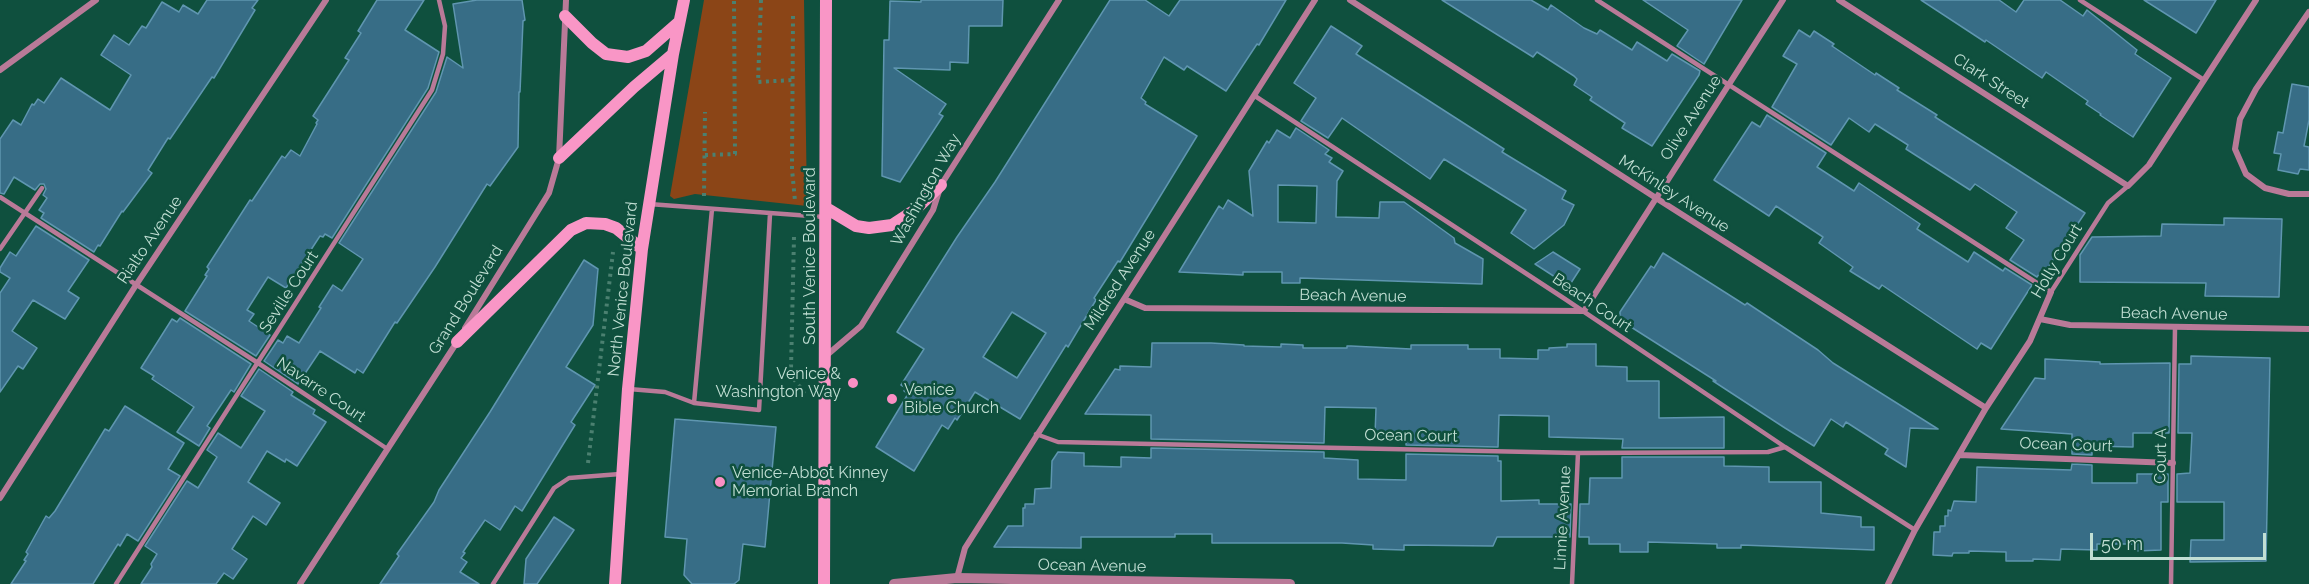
<!DOCTYPE html>
<style>
body{margin:0}
#map{position:relative;width:2309px;height:584px;overflow:hidden;background:#0f503e;font-family:Raleway,sans-serif}
canvas{display:block}
.scale{position:absolute;left:2090px;top:533px;width:176px;height:27px;box-sizing:border-box;border:3px solid #c2dfd4;border-top:0;padding-left:8px;font-size:18px;line-height:21px;white-space:nowrap;color:#c2dfd4;-webkit-text-stroke:4px #0f503e;paint-order:stroke}
</style>
<div id="map">
<canvas width="2309" height="584"></canvas>
<div class="scale">50 m</div>
</div>
<script>
const context = document.querySelector('canvas').getContext('2d');
context.lineJoin = 'round';
function paint(path, color) { context.fillStyle = color; context.fill(path, 'evenodd'); }
const shape = rows => new Path2D(rows.map(r => 'M' + r).join(''));
function stroke(path, color, width, dash) { context.strokeStyle = color; context.lineWidth = width; context.lineCap = dash ? 'butt' : 'round'; context.setLineDash(dash || []); context.stroke(path); }
function write(font, color, halo, rows, align = 'center') {
  context.font = font + ' Raleway,sans-serif'; context.lineWidth = 5; context.setLineDash([]); context.textBaseline = 'middle'; context.strokeStyle = halo; context.fillStyle = color; for (const [text, x, y, turn = 0] of rows) {
    context.save(); context.translate(x, y); context.rotate((+turn || 0) * Math.PI / 180); context.textAlign = isNaN(turn) ? turn : align; if (halo) context.strokeText(text, 0, 0); context.fillText(text, 0, 0); context.restore();
  }
}
const green = shape([
 [704,0,804,0,807,206,695,194,674,199,670,196]
]);
const building = shape([
 [207,0,258,0,252,8,255,10,214,78,212,77,170,139,168,138,148,170,152,173,123,212,122,211,100,246,98,245,94,252,41,218,44,213,39,210,47,198,43,195,46,189,44,184,40,184,35,190,14,177,4,194,0,193,0,139,13,120,21,125,32,104,34,105,38,99,44,103,61,78,110,110,131,75,101,55,114,35,129,45,142,26,146,28,162,2,179,12,183,5,198,14,207,0],
 [377,0,424,0,405,30,439,52,428,88,332,238,325,234,323,237,320,236,286,288,268,277,247,310,254,314,249,321,270,335,256,356,185,311,207,276,205,275,209,269,207,267,250,200,252,201,282,156,285,158,291,150,300,156,317,124,316,123,318,120,313,116,349,60,345,58,361,33,358,31,377,0],
 [477,0,522,0,525,20,523,21,520,92,519,92,518,147,490,186,487,184,435,267,397,323,395,322,363,373,357,369,355,373,320,351,298,384,264,361,278,340,283,343,287,336,299,343,321,308,319,307,333,285,342,291,363,259,339,243,436,92,447,57,463,68,453,4,477,0],
 [921,0,1003,0,1002,26,969,26,968,63,950,62,950,70,894,68,946,104,939,114,943,116,900,182,882,176,884,40,889,40,890,1,921,2,921,0],
 [1110,0,1145,0,1169,16,1180,0,1286,0,1259,45,1257,44,1226,91,1187,66,1184,70,1164,57,1141,98,1146,102,1145,104,1197,136,1120,262,1118,261,1094,298,1096,300,1068,347,1066,345,1020,419,975,392,957,420,955,418,948,429,942,425,914,471,876,447,908,394,904,391,906,388,901,385,924,349,897,332,957,237,995,182,1110,0],
 [1012,312,1046,333,1017,378,983,357,1012,312],
 [1442,0,1531,0,1548,10,1551,5,1584,28,1597,34,1600,30,1632,50,1637,42,1667,61,1672,54,1700,71,1699,75,1652,146,1622,128,1625,123,1590,100,1592,97,1574,85,1577,79,1574,76,1537,52,1533,57,1442,0],
 [1643,0,1742,0,1704,64,1677,46,1688,30,1643,0],
 [1921,0,1999,0,2016,12,2024,0,2060,0,2083,16,2087,10,2137,50,2135,54,2171,78,2133,137,2100,115,2101,114,2086,104,2088,101,2046,72,2042,78,1986,40,1985,42,1921,0],
 [2144,0,2216,0,2196,33,2144,0],
 [1331,26,1362,46,1356,54,1504,149,1502,152,1566,191,1562,199,1574,205,1564,225,1534,249,1511,233,1526,210,1444,159,1430,179,1342,118,1328,138,1301,121,1316,98,1294,83,1331,26],
 [1799,30,1810,37,1814,31,1834,44,1832,46,1875,75,1876,73,1899,88,1897,90,1937,115,1935,117,2085,213,2047,269,2044,267,2037,277,2010,260,2024,240,2006,228,2017,212,1975,184,1970,190,1906,149,1908,145,1875,124,1869,132,1849,118,1831,145,1772,107,1797,64,1783,56,1799,30],
 [2292,84,2309,87,2309,120,2304,146,2309,147,2309,170,2300,169,2298,174,2278,170,2281,154,2274,153,2278,132,2283,133,2292,84],
 [1767,115,1826,153,1817,167,1854,191,1859,183,1920,224,1917,229,1968,262,1974,252,2003,271,2005,268,2032,285,1991,349,1981,343,1977,349,1882,285,1879,289,1850,271,1853,267,1819,243,1823,237,1776,206,1769,216,1714,180,1752,122,1760,127,1767,115],
 [1296,128,1329,150,1325,154,1332,158,1329,162,1343,171,1337,181,1336,217,1379,218,1380,202,1404,202,1454,238,1455,243,1483,259,1482,284,1300,278,1300,283,1282,283,1282,272,1243,272,1243,275,1179,272,1219,206,1223,209,1228,200,1253,216,1249,171,1267,141,1269,143,1277,130,1290,138,1296,128],
 [1278,185,1317,186,1316,223,1278,222,1278,185],
 [2224,218,2282,219,2279,297,2205,296,2206,283,2080,282,2080,255,2092,237,2161,236,2162,224,2224,225,2224,218],
 [36,226,89,260,68,291,79,298,65,319,33,300,12,331,37,348,23,369,18,366,0,392,0,293,10,278,0,272,0,268,10,252,16,256,36,226],
 [1553,252,1580,269,1569,286,1535,264,1553,252],
 [1663,253,1745,305,1747,303,1818,350,1833,363,1938,429,1910,428,1906,467,1885,454,1888,449,1846,422,1843,427,1831,419,1814,446,1785,428,1713,381,1716,381,1620,320,1620,312,1651,266,1654,268,1663,253],
 [584,260,598,269,593,325,566,367,595,385,571,422,575,425,522,511,515,506,500,530,485,520,463,552,465,553,461,558,467,562,460,572,479,584,380,584,399,556,397,554,434,502,439,490,490,412,584,260],
 [180,318,251,364,234,392,231,390,207,426,210,428,199,446,177,432,194,407,152,379,154,376,141,368,172,319,177,322,180,318],
 [1152,343,1211,343,1244,345,1244,346,1281,347,1281,344,1303,345,1303,348,1347,348,1347,346,1351,346,1411,349,1411,345,1468,345,1468,349,1500,349,1500,358,1538,359,1538,350,1549,350,1549,348,1567,347,1567,344,1596,344,1596,366,1627,367,1627,381,1659,381,1659,418,1724,417,1724,448,1622,448,1623,439,1549,437,1549,416,1499,415,1498,447,1406,445,1406,435,1375,435,1376,408,1325,407,1324,443,1151,439,1151,415,1085,414,1115,369,1120,370,1120,366,1151,367,1152,343],
 [2191,356,2270,358,2266,561,2190,562,2191,540,2224,540,2224,502,2177,502,2177,474,2190,473,2192,433,2178,433,2179,364,2191,364,2191,356],
 [2045,359,2100,362,2100,364,2170,363,2169,433,2133,433,2133,447,2092,446,2092,455,2072,454,2072,434,2001,429,2035,378,2045,379,2045,359],
 [259,369,293,392,291,395,315,410,313,414,326,422,297,466,286,459,285,462,267,451,248,482,280,503,266,525,253,516,232,549,247,559,233,579,224,573,216,584,141,584,152,567,151,564,157,554,145,546,187,481,198,488,217,457,207,450,218,433,241,448,265,411,241,396,259,369],
 [125,406,184,443,168,469,180,476,138,541,127,534,120,546,118,544,93,584,11,584,26,561,24,560,28,554,26,552,46,516,49,518,55,511,105,429,109,431,125,406],
 [675,419,776,427,765,547,743,544,739,580,734,584,692,584,684,575,687,539,665,537,675,419],
 [1151,448,1324,452,1324,458,1358,460,1358,479,1406,480,1406,454,1498,456,1498,461,1501,461,1501,501,1539,500,1539,504,1571,504,1570,537,1497,537,1493,546,1404,545,1404,550,1373,549,1373,545,1342,543,1212,543,1212,534,1175,534,1175,537,1081,537,1081,548,994,547,1008,526,1023,526,1023,508,1025,508,1025,504,1034,504,1035,489,1051,488,1052,461,1058,452,1084,453,1084,466,1121,467,1121,457,1151,458,1151,448],
 [1622,457,1724,457,1724,466,1769,467,1769,482,1821,482,1821,513,1861,517,1861,527,1874,527,1874,550,1741,545,1741,548,1717,548,1717,544,1648,542,1648,552,1620,552,1620,544,1589,544,1589,537,1579,537,1580,504,1589,504,1590,478,1622,478,1622,457],
 [2072,464,2092,465,2092,483,2137,483,2137,474,2168,474,2168,502,2161,502,2161,550,2136,551,2135,544,2097,544,2097,550,2061,549,2060,560,2033,559,2033,561,2006,561,2006,552,1969,551,1969,553,1953,553,1952,556,1933,555,1934,532,1940,532,1940,526,1945,526,1945,516,1948,516,1948,510,1951,511,1954,501,1976,502,1977,467,2071,470,2072,464],
 [554,517,574,530,537,584,524,584,526,559,554,517]
]);
const path = shape([
 [761,0,758,82,793,80],
 [793,16,792,169,795,201],
 [705,155,735,154,734,0],
 [704,196,705,112],
 [794,237,791,369,793,378,803,391,805,397],
 [588,463,613,252]
]);
const service = shape([
 [1597,0,2051,292,2108,203,2128,186],
 [2080,0,2204,80],
 [1255,96,1565,299,1785,447,1915,530],
 [0,197,258,363,386,448],
 [649,204,824,217],
 [712,209,694,403,759,410,770,214],
 [0,249,42,188],
 [629,389,665,392,694,403],
 [1036,434,1058,442,1578,453,1768,452,1785,447],
 [116,584,432,90,443,54,445,26,439,0],
 [493,584,554,488,569,478,620,474],
 [1572,584,1578,453],
 [2171,584,2175,328]
]);
const minor = shape([
 [1350,0,1656,198,1986,408],
 [1839,0,2128,186,2149,165,2256,0],
 [2309,12,2256,89,2240,119,2235,149,2246,174,2265,188,2289,194,2309,194],
 [0,70,96,0],
 [1124,299,1145,308,1584,311,1783,0],
 [2040,319,2070,325,2309,329],
 [465,328,549,193,559,158,566,0],
 [827,355,861,326,933,210,941,185,1059,0],
 [1959,455,2173,463],
 [0,498,136,285,326,0],
 [957,578,965,548,1315,0],
 [300,584,457,342],
 [1888,584,1915,530,1986,408,2030,341,2051,292]
]);
const tertiary = shape([
 [894,584,957,578,1290,584]
]);
const secondary = shape([
 [565,16,592,43,606,54,628,57,646,51,678,23],
 [559,158,634,87,673,54],
 [826,208,856,226,869,228,892,225,915,210,941,185],
 [457,342,571,230,586,223,605,224,616,228,642,249],
 [615,584,628,389,642,249,673,54,684,0],
 [824,584,826,0]
]);
const markers = [
 [853,383,6,"#fb8fc4"],
 [892,399,6,"#fb8fc4"],
 [720,482,6,"#fb8fc4"]
];
const streetNames = [
 ["Clark Street",1991,81,33],
 ["Olive Avenue",1691,118,-57],
 ["Washington Way",926,190,-61],
 ["McKinley Avenue",1674,194,33],
 ["Rialto Avenue",150,240,-56],
 ["South Venice Boulevard",810,256,-90],
 ["Holly Court",2057,261,-59],
 ["Mildred Avenue",1120,280,-57],
 ["North Venice Boulevard",623,289,-84],
 ["Seville Court",289,292,-57],
 ["Beach Avenue",1353,296,1],
 ["Grand Boulevard",466,300,-58],
 ["Beach Court",1592,303,34],
 ["Beach Avenue",2174,314,1],
 ["Navarre Court",321,390,34],
 ["Ocean Court",1411,436,1],
 ["Ocean Court",2066,445,2],
 ["Court A",2161,456,-89],
 ["Linnie Avenue",1563,518,-87],
 ["Ocean Avenue",1092,566,1]
];
const poiNames = [
 ["Venice &",841,374,"right"],
 ["Washington Way",841,392,"right"],
 ["Venice",904,390],
 ["Bible Church",904,408],
 ["Venice-Abbot Kinney",732,473],
 ["Memorial Branch",732,491]
];
paint(green, '#8b4517');
paint(building, '#376d86');
stroke(building, '#5f96b0', 1.5);
stroke(path, '#4b8070', 4, [3, 4.5]);
stroke(service, '#b97a98', 4.5);
stroke(minor, '#b97a98', 6);
stroke(tertiary, '#b97a98', 10);
stroke(secondary, '#f996c6', 12);
for (const [x, y, r, color] of markers) { const dot = new Path2D(); dot.arc(x, y, r, 0, 2 * Math.PI); context.fillStyle = color; context.fill(dot); stroke(dot, '#0f503e', 2); }
write('16px', '#c2dfd4', '#0f503e', streetNames);
write('16px', '#c2dfd4', '#0f503e', poiNames, 'left');
</script>
